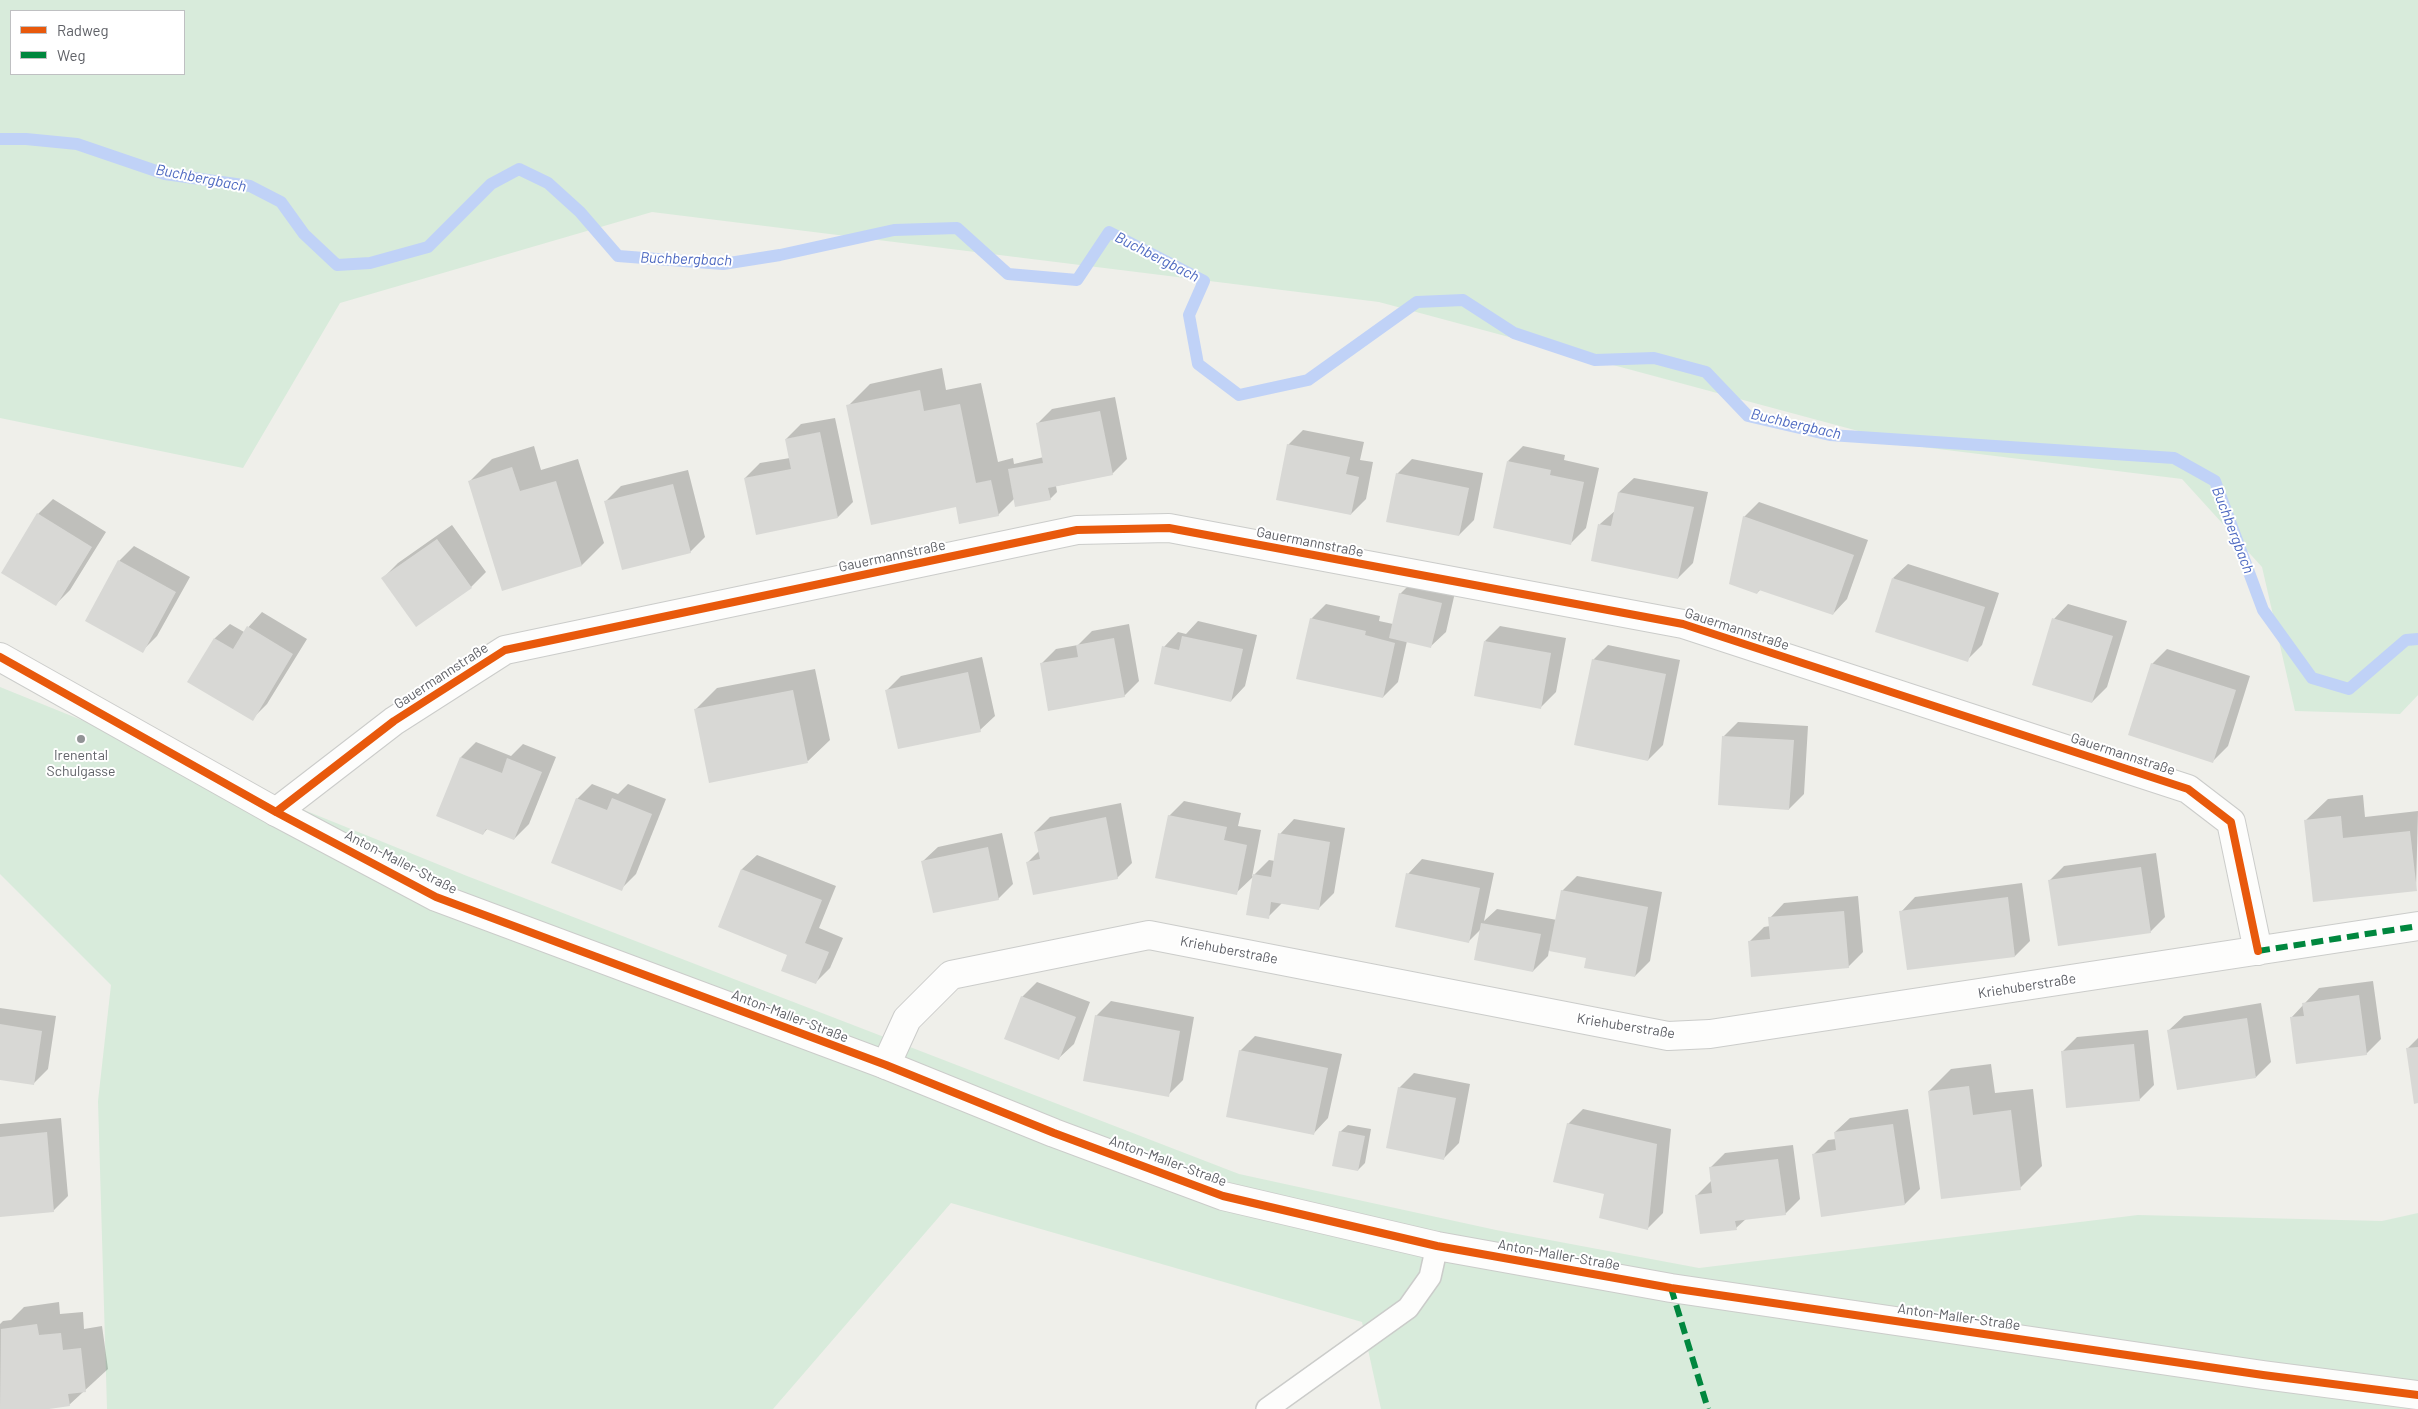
<!DOCTYPE html>
<meta charset="utf-8">
<style>
body{margin:0}
#map{position:relative;width:2418px;height:1409px;overflow:hidden;background:#efefea;font-family:Barlow,sans-serif}
canvas{display:block}
.legend{position:absolute;left:10px;top:10px;width:175px;height:65px;box-sizing:border-box;background:#fff;border:1px solid #bfc0c2;margin:0;padding:6px 9px;list-style:none;font-size:15px;color:#5f6167}
.legend li{display:flex;align-items:center;gap:10px;height:25px}
.legend b{width:25px;border:1px solid #bfc0c2}
</style>
<div id="map">
<canvas width="2418" height="1409"></canvas>
<ul class="legend">
<li><b style="height:6px;background:#e8590c"></b>Radweg</li>
<li><b style="height:6px;background:#00873e"></b>Weg</li>
</ul>
</div>
<script>
const context = document.querySelector('canvas').getContext('2d');
context.lineJoin = 'round';
function paint(path, color) { context.fillStyle = color; context.fill(path, 'evenodd'); }
const shape = rows => new Path2D(rows.map(r => 'M' + r).join(''));
function stroke(path, color, width, dash) { context.strokeStyle = color; context.lineWidth = width; context.lineCap = dash ? 'butt' : 'round'; context.setLineDash(dash || []); context.stroke(path); }
function write(font, color, halo, rows, align = 'center') {
  context.font = font + ' Barlow,sans-serif'; context.lineWidth = 4; context.setLineDash([]); context.textBaseline = 'middle'; context.strokeStyle = halo; context.fillStyle = color; for (const [text, x, y, turn = 0] of rows) {
    context.save(); context.translate(x, y); context.rotate((+turn || 0) * Math.PI / 180); context.textAlign = isNaN(turn) ? turn : align; if (halo) context.strokeText(text, 0, 0); context.fillText(text, 0, 0); context.restore();
  }
}
const green = shape([
 [0,0,2418,0,2418,695,2400,714,2295,711,2262,567,2182,479,1914,446,1379,302,652,212,340,303,243,468,0,418],
 [11,11,184,11,184,74,11,74],
 [0,687,467,876,1239,1174,1496,1230,1699,1268,2138,1215,2382,1221,2418,1213,2418,1409,1381,1409,1362,1322,951,1203,773,1409,107,1409,98,1101,111,985,0,874]
]);
const shadow = shape([
 [942,368,946,390,981,383,998,462,1013,458,1014,464,1044,457,1037,424,1052,409,1115,397,1127,459,1112,474,1056,486,1057,492,1050,499,1015,498,998,515,957,506,848,406,870,384],
 [835,418,853,502,838,517,745,478,760,463,790,458,786,439,801,424],
 [1303,430,1364,442,1360,460,1373,462,1366,499,1351,514,1288,445],
 [534,446,541,470,578,459,604,543,582,565,503,589,470,481,492,459],
 [1523,446,1565,455,1564,460,1599,468,1586,528,1571,543,1508,461],
 [1412,459,1483,473,1474,520,1459,535,1397,474],
 [688,470,705,537,690,552,606,501,621,486],
 [1634,478,1708,492,1693,563,1678,578,1592,560,1600,524,1616,510,1619,492],
 [53,499,106,532,70,590,55,605,38,514],
 [1759,502,1868,540,1847,599,1833,614,1761,589,1757,593,1744,517],
 [452,525,486,572,471,587,383,578,398,563],
 [134,546,190,577,157,636,142,651,119,561],
 [1908,564,1999,593,1982,645,1967,660,1893,578],
 [1415,579,1456,588,1446,632,1431,646,1407,641,1398,682,1383,697,1311,619,1326,604,1380,616,1379,621,1393,624,1400,594],
 [2068,604,2127,621,2107,687,2092,702,2054,619],
 [262,612,307,639,267,704,252,719,189,682,215,638,230,624,244,632],
 [1198,621,1257,635,1245,686,1231,701,1164,647,1178,632,1186,634],
 [1129,624,1139,681,1124,696,1041,664,1056,649,1078,645,1092,631],
 [1500,626,1566,638,1556,692,1541,707,1485,641],
 [1608,645,1680,660,1663,745,1648,760,1593,660],
 [2167,649,2250,676,2228,746,2213,761,2152,664],
 [982,657,995,716,980,730,886,691,901,676],
 [815,669,830,740,808,761,695,710,717,688],
 [1738,722,1808,726,1804,794,1789,809,1723,737],
 [476,742,511,756,523,744,556,757,529,824,514,839,488,828,483,834,461,757],
 [592,784,618,794,628,784,666,799,636,874,621,889,577,799],
 [2363,795,2365,817,2418,811,2416,890,2306,820,2328,799],
 [1184,801,1241,813,1238,826,1261,830,1252,877,1269,860,1275,861,1280,834,1294,819,1345,828,1334,893,1319,908,1283,902,1268,917,1254,876,1236,893,1169,816],
 [1121,803,1132,863,1117,878,1028,862,1039,851,1035,832,1050,817],
 [1002,833,1013,884,998,899,923,861,938,847],
 [2156,853,2165,917,2150,932,2049,881,2064,866],
 [757,855,836,886,819,928,843,938,830,968,815,983,789,954,719,926,742,869],
 [1422,859,1494,873,1484,921,1497,909,1557,920,1562,891,1577,876,1662,892,1650,961,1635,976,1588,956,1549,950,1548,956,1533,971,1481,929,1469,941,1408,874],
 [2022,883,2030,941,2015,956,1908,969,1901,912,1915,897],
 [1858,896,1863,952,1848,967,1749,942,1764,927,1770,926,1770,918,1784,903],
 [2373,981,2381,1039,2366,1054,2291,1018,2319,988],
 [1037,982,1090,1002,1074,1044,1059,1058,1022,997],
 [1111,1001,1194,1017,1183,1080,1168,1095,1096,1016],
 [2261,1003,2271,1062,2256,1077,2169,1030,2184,1016],
 [0,1008,56,1016,48,1069,33,1084,0,1079],
 [2148,1030,2154,1085,2139,1100,2062,1052,2077,1037],
 [1255,1036,1342,1054,1328,1118,1314,1133,1240,1051],
 [2418,1038,2418,1102,2407,1049],
 [1991,1064,1995,1093,2033,1089,2042,1166,2020,1188,1929,1091,1951,1069],
 [1414,1073,1470,1084,1459,1143,1444,1158,1399,1088],
 [1583,1109,1671,1129,1663,1213,1648,1228,1606,1193,1568,1124],
 [1908,1109,1920,1189,1905,1204,1813,1155,1828,1140,1836,1139,1835,1132,1850,1118],
 [61,1118,68,1196,53,1211,0,1215,0,1124],
 [1348,1125,1371,1129,1365,1163,1358,1170,1340,1132],
 [1793,1145,1800,1199,1785,1214,1746,1219,1736,1228,1696,1196,1711,1181,1710,1168,1725,1153],
 [59,1302,60,1314,83,1312,84,1329,102,1326,108,1369,69,1405,43,1409,0,1409,0,1324,3,1321,11,1320,24,1307]
]);
const stream = shape([
 [0,139,26,139,77,144,165,174,250,186,281,202,304,234,337,265,370,263,428,247,491,184,519,169,548,183,580,212,618,256,723,264,780,255,894,230,957,228,1008,274,1077,280,1109,232,1204,281,1189,315,1198,364,1239,395,1308,380,1417,302,1463,300,1514,333,1595,360,1654,358,1706,372,1748,416,1830,435,2174,458,2215,481,2263,610,2312,678,2349,689,2406,640,2418,639]
]);
const building = shape([
 [920,390,924,411,960,404,976,483,991,480,999,516,959,524,956,507,871,525,846,405],
 [1100,411,1113,475,1048,488,1051,500,1015,507,1008,469,1043,463,1036,423],
 [820,432,838,518,756,535,744,478,791,469,785,439],
 [1287,444,1350,457,1346,474,1359,477,1351,515,1276,500],
 [1507,461,1551,470,1550,475,1584,482,1571,545,1493,528],
 [512,467,520,491,556,481,582,566,502,591,468,481],
 [1396,473,1469,488,1459,536,1386,522],
 [673,484,691,553,622,570,604,501],
 [1618,492,1694,507,1678,579,1591,561,1598,524,1611,526],
 [37,513,92,547,56,606,1,573],
 [1743,516,1854,555,1833,615,1759,590,1757,594,1729,584],
 [437,539,472,588,416,627,381,578],
 [118,560,176,592,143,653,85,621],
 [1892,578,1985,607,1968,662,1875,632],
 [1399,593,1442,603,1431,648,1389,638],
 [1310,618,1366,631,1365,635,1395,643,1383,698,1296,679],
 [2052,618,2113,636,2092,703,2032,685],
 [247,626,293,654,253,721,187,682,214,638,233,649],
 [1182,636,1243,649,1231,702,1154,684,1162,646,1179,650],
 [1114,638,1125,697,1048,711,1040,663,1078,657,1076,645],
 [1484,641,1551,653,1541,709,1474,696],
 [1592,659,1666,674,1648,761,1574,745],
 [2151,663,2236,690,2213,763,2128,735],
 [968,672,981,732,898,749,885,690],
 [793,690,808,763,709,783,694,709],
 [1722,736,1794,740,1789,810,1718,805],
 [460,757,502,773,507,758,542,772,514,840,486,829,483,835,436,816],
 [576,798,607,810,612,798,652,814,622,891,551,863],
 [1168,815,1227,827,1224,840,1247,845,1237,895,1155,878],
 [2341,816,2343,838,2410,831,2417,891,2313,902,2304,820],
 [1106,817,1118,879,1033,895,1026,862,1040,859,1034,832],
 [1278,833,1330,842,1319,910,1271,902,1269,919,1246,915,1253,874,1271,877],
 [988,847,999,900,933,913,921,861],
 [2141,867,2151,933,2058,946,2048,880],
 [741,869,822,900,805,943,829,952,816,984,781,971,787,955,718,927],
 [1406,873,1480,888,1469,943,1395,927],
 [1561,890,1648,907,1635,977,1584,968,1586,958,1549,951],
 [2008,897,2015,957,1907,970,1899,911],
 [1844,911,1849,968,1751,977,1748,941,1770,939,1768,917],
 [1481,923,1541,934,1533,972,1474,960],
 [2359,995,2367,1055,2296,1064,2290,1017,2304,1016,2302,1003],
 [1021,996,1076,1017,1059,1060,1004,1039],
 [1095,1015,1180,1031,1169,1097,1083,1081],
 [2247,1018,2256,1078,2177,1090,2167,1030],
 [0,1024,42,1031,34,1085,0,1080],
 [2134,1044,2140,1101,2066,1108,2061,1051],
 [2418,1047,2418,1103,2414,1104,2406,1048],
 [1239,1050,1328,1068,1314,1135,1226,1117],
 [1969,1086,1973,1115,2011,1110,2021,1190,1941,1199,1928,1091],
 [1398,1087,1456,1098,1444,1160,1386,1148],
 [1567,1123,1657,1144,1648,1230,1599,1218,1604,1194,1553,1182],
 [1893,1124,1905,1205,1821,1217,1812,1154,1836,1150,1834,1132],
 [1339,1131,1365,1136,1358,1171,1332,1166],
 [47,1132,54,1212,0,1217,0,1137],
 [1778,1159,1786,1215,1735,1221,1737,1230,1700,1234,1695,1195,1712,1193,1709,1167],
 [37,1324,39,1335,61,1333,63,1350,81,1348,86,1392,68,1394,70,1406,49,1409,0,1409,1,1329]
]);
const service = shape([
 [1267,1409,1408,1308,1430,1277,1437,1246]
]);
const minor = shape([
 [276,812,394,721,505,650,1077,530,1169,528,1683,624,2188,789,2231,822,2258,951],
 [886,1065,907,1019,951,975,1149,935,1668,1036,1710,1034,2418,926]
]);
const tertiary = shape([
 [0,657,276,812,436,897,886,1065,1054,1133,1223,1196,1437,1246,1671,1288,2263,1375,2418,1395]
]);
const quiet = shape([
 [2258,951,2418,926],
 [1671,1288,1708,1409]
]);
const cycleway = shape([
 [0,657,276,812,436,897,886,1065,1054,1133,1223,1196,1437,1246,1671,1288,2263,1375,2418,1395],
 [276,812,394,721,505,650,1077,530,1169,528,1683,624,2188,789,2231,822,2258,951]
]);
const markers = [
 [81,739,5,"#919395"]
];
const streetNames = [
 ["Gauermannstraße",1310,542,11],
 ["Gauermannstraße",892,556,-12],
 ["Gauermannstraße",1737,629,18],
 ["Gauermannstraße",441,676,-33],
 ["Gauermannstraße",2123,754,18],
 ["Anton-Maller-Straße",401,862,27],
 ["Kriehuberstraße",1229,950,11],
 ["Kriehuberstraße",2027,986,-9],
 ["Anton-Maller-Straße",790,1016,21],
 ["Kriehuberstraße",1626,1026,9],
 ["Anton-Maller-Straße",1168,1161,20],
 ["Anton-Maller-Straße",1559,1255,10],
 ["Anton-Maller-Straße",1959,1317,8]
];
const poiNames = [
 ["Irenental",81,755],
 ["Schulgasse",81,771]
];
const waterNames = [
 ["Buchbergbach",201,178,11],
 ["Buchbergbach",1157,257,27],
 ["Buchbergbach",686,259,2],
 ["Buchbergbach",1796,424,13],
 ["Buchbergbach",2233,530,69]
];
paint(green, '#d8ebdb');
paint(shadow, '#0003');
stroke(stream, '#c0d2f7', 12);
paint(building, '#d8d8d5');
stroke(service, '#cbccca', 24);
stroke(minor, '#cbccca', 30);
stroke(tertiary, '#cbccca', 30);
stroke(service, '#fdfdfc', 21);
stroke(minor, '#fdfdfc', 28);
stroke(tertiary, '#fdfdfc', 28);
stroke(quiet, '#00873e', 6, [12, 6]);
stroke(cycleway, '#e8590c', 8);
for (const [x, y, r, color] of markers) { const dot = new Path2D(); dot.arc(x, y, r, 0, 2 * Math.PI); context.fillStyle = color; context.fill(dot); stroke(dot, '#fff', 2); }
write('14px', '#5f6167', '#fff', streetNames);
write('14px', '#5f6167', '#fff', poiNames);
write('italic 15px', '#4d69c1', '#fff', waterNames);
</script>
